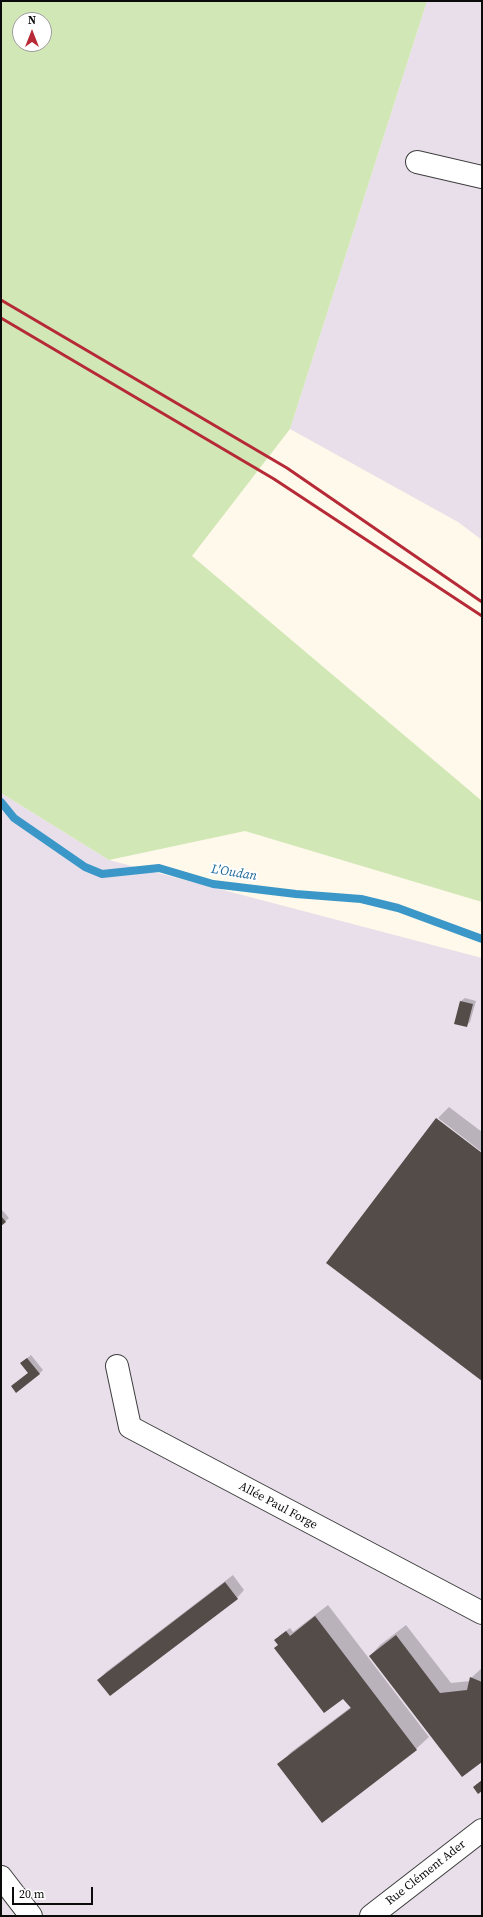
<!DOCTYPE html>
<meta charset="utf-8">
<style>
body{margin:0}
#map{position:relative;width:483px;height:1917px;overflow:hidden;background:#fef9ea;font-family:"Source Serif 4",serif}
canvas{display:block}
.frame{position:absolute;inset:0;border:2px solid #0b0b0b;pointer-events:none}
.north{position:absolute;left:12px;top:12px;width:40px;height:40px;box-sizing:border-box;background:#fff;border:1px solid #9d9d9d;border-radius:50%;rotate:0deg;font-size:11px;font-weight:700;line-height:16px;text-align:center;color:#0b0b0b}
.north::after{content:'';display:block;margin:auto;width:14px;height:18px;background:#b62937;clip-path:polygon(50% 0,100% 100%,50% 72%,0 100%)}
.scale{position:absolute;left:12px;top:1887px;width:81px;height:18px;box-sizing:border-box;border:2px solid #0b0b0b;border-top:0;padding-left:5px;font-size:12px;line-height:14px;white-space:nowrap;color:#0b0b0b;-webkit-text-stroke:3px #fff;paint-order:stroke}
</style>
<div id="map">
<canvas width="483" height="1917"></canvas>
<div class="frame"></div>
<div class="north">N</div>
<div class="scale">20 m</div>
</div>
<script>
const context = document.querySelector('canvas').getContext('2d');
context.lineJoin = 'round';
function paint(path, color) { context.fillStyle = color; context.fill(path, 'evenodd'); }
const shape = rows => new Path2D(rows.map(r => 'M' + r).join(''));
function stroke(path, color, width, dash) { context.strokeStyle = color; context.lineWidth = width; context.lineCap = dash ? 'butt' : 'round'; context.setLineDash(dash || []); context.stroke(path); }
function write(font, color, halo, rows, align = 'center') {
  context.font = font + ' "Source Serif 4",serif'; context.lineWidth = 4; context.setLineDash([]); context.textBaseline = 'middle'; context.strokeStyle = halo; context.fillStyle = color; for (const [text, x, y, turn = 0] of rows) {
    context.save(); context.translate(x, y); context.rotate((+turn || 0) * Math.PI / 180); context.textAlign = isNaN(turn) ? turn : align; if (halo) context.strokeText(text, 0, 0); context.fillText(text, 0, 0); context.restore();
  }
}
const industrial = shape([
 [427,1,482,1,482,540,458,522,290,429],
 [1,793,109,860,482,958,482,1916,1,1916]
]);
const green = shape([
 [1,1,427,1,290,429,192,556,482,801,482,902,245,831,109,860,1,793],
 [20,20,44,20,44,44,20,44]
]);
const shadow = shape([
 [465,998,476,1001,470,1022,466,1026,461,1001],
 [449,1107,482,1132,482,1152,438,1118],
 [2,1210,9,1218,1,1225,1,1211],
 [31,1355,43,1370,39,1374,12,1386,29,1372,21,1363],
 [233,1575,244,1590,237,1598,110,1694,99,1680,106,1672],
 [328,1605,429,1737,416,1749,279,1765,291,1752,351,1707,344,1697,279,1644,279,1636,290,1628,293,1632],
 [406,1625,451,1683,470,1681,471,1678,482,1668,482,1760,370,1656,380,1645]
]);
const stream = shape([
 [1,802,14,818,85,867,102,874,159,868,213,884,296,894,361,899,398,908,482,939]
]);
const building = shape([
 [460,1001,473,1004,467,1027,454,1024],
 [436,1118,482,1153,482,1381,326,1263],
 [1,1216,6,1222,1,1226],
 [27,1358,40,1374,16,1393,11,1386,28,1373,20,1363],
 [225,1582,238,1599,110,1696,97,1680],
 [315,1616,417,1750,322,1823,277,1764,351,1708,343,1699,324,1713,274,1648,278,1645,274,1640,286,1631,290,1636],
 [396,1635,440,1693,467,1690,470,1677,482,1682,482,1762,462,1777,369,1656],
 [482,1780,482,1791,478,1794,473,1787]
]);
const street = shape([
 [417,162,482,177],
 [117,1366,130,1427,482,1613],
 [1,1877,31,1916],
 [371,1916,482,1830]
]);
const rail = shape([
 [1,300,287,468,482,602],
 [1,318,274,479,482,616]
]);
const streetNames = [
 ["Allée Paul Forge",278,1506,28],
 ["Rue Clément Ader",426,1873,-38]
];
const waterNames = [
 ["L'Oudan",234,873,9]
];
paint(industrial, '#e8dfea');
paint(green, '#d2e7b6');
paint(shadow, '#0003');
stroke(stream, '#3a97c8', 8);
paint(building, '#534c48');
stroke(street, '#3e3e3e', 24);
stroke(street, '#fff', 22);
stroke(rail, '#b62937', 3);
write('12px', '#0b0b0b', '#fff', streetNames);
write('italic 13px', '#1a6798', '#fff', waterNames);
</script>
